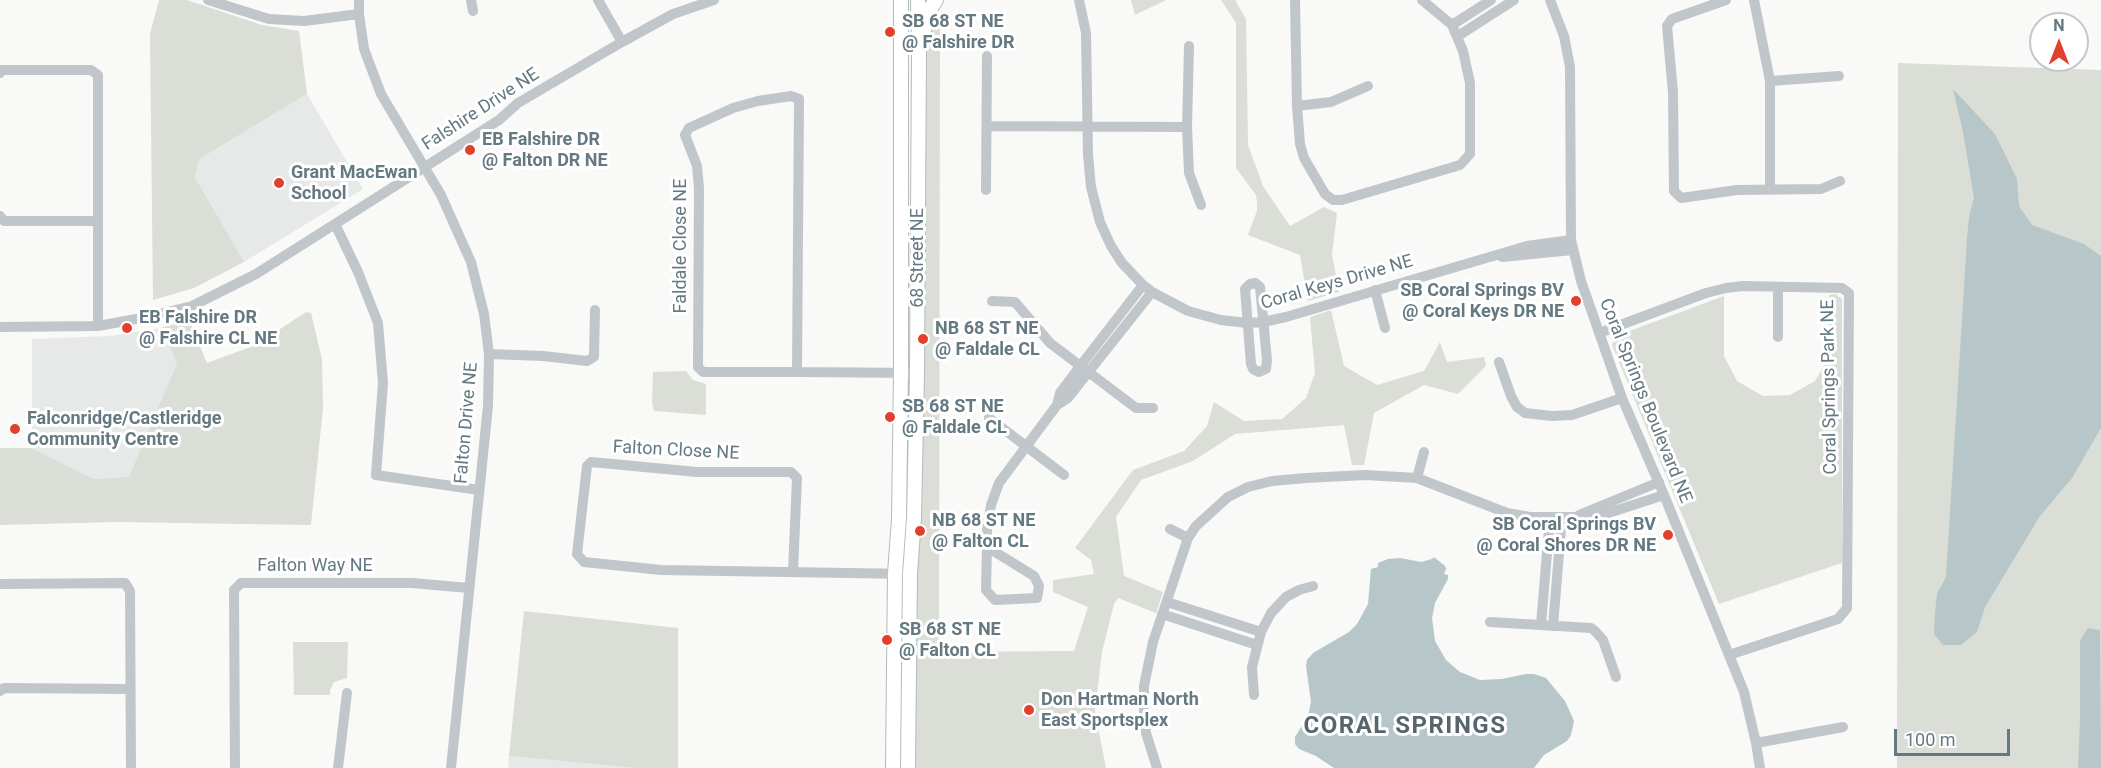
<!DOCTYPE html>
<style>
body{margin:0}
#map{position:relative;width:2101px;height:768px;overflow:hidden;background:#f9f9f7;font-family:Roboto,sans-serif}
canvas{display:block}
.north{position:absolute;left:2029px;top:12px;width:60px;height:60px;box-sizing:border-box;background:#fff;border:2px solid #c1c9cd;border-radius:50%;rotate:0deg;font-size:16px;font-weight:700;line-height:24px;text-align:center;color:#647981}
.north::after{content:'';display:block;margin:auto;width:21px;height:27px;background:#e2402e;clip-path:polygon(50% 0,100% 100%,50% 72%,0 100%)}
.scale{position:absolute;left:1894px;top:729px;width:116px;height:27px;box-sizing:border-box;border:3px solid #647981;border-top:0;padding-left:8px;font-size:18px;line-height:21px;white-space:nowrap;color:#647981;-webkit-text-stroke:4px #fff;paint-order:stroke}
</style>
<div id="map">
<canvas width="2101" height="768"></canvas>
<div class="north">N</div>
<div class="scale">100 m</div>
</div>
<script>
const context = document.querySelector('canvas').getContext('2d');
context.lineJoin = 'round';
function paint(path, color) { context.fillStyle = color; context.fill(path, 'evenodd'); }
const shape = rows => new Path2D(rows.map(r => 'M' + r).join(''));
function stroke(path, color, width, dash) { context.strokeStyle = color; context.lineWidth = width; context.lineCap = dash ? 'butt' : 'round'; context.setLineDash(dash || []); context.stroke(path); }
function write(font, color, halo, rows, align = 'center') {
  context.font = font + ' Roboto,sans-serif'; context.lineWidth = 6; context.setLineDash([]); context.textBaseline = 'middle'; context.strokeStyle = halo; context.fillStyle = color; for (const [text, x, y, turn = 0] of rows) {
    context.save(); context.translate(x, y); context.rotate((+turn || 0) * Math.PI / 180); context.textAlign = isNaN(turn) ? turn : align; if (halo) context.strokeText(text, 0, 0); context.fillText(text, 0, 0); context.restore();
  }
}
const built = shape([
 [307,94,363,189,244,262,195,177,199,158],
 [161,328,177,363,129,478,94,479,32,448,32,339,110,336],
 [509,756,635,768,508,768]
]);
const green = shape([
 [159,0,187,0,262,25,299,31,307,94,199,159,195,177,244,262,194,288,153,300,150,34],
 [1131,0,1166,0,1135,15],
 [1221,0,1235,0,1246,19,1248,145,1263,186,1290,226,1324,207,1337,213,1332,254,1339,292,1308,301,1300,255,1248,235,1257,211,1257,203,1256,195,1236,168,1236,23],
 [934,10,940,14,939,652,1074,651,1088,607,1053,592,1053,580,1094,574,1091,560,1075,548,1133,470,1184,451,1207,426,1214,402,1244,421,1282,419,1306,398,1315,373,1310,317,1331,310,1344,366,1377,385,1424,371,1440,342,1447,362,1484,357,1486,366,1458,394,1424,385,1374,413,1364,465,1352,465,1344,425,1235,434,1193,461,1141,480,1116,517,1124,576,1163,592,1156,613,1118,598,1114,604,1102,652,1095,711,1106,768,915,768,914,656,926,49,929,23],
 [1898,63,2101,70,2101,768,1897,768],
 [1835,294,1842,299,1842,563,1719,604,1612,345,1616,336,1724,296,1724,356,1737,381,1763,396,1790,395,1815,381,1829,357,1829,295],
 [306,312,311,313,322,359,323,408,311,525,116,522,0,525,0,448,32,448,94,479,129,477,177,363,161,328,189,319,207,363,256,345],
 [686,371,693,380,706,384,706,415,654,411,652,403,653,372],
 [524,611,678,628,678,768,635,768,509,756],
 [293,642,348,642,347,678,334,682,330,690,330,695,294,695]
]);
const water = shape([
 [1953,89,1995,134,2017,179,2019,206,2032,225,2084,244,2101,256,2101,428,2072,478,2040,516,1985,607,1977,632,1961,645,1943,645,1934,634,1935,613,1937,594,1946,577,1967,238,1969,217,1974,198,1963,132],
 [1434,557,1445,566,1446,569,1444,574,1448,575,1448,579,1435,603,1432,618,1435,641,1446,660,1460,672,1480,680,1502,679,1526,674,1534,674,1546,678,1565,701,1574,721,1571,735,1567,741,1544,755,1534,768,1334,768,1316,756,1299,749,1295,744,1295,737,1308,716,1311,702,1306,666,1307,660,1313,653,1349,632,1357,624,1368,604,1371,569,1378,567,1378,563,1388,559,1400,558,1421,562,1432,559],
 [2088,628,2100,630,2101,768,2078,768,2080,719,2080,641]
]);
const minor = shape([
 [208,0,269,19,304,21,359,14],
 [359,0,359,14,364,49,381,94,441,195,471,262,484,314,489,354,488,406,451,768],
 [471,0,473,11],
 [598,0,622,42],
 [1079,0,1086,33,1088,155,1091,187,1100,222,1111,246,1122,263,1143,285,1152,292,1188,311,1221,320,1247,323,1263,322,1286,317,1527,246,1571,240],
 [1295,0,1297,106,1300,144,1304,158,1325,194,1333,200,1342,200,1460,165,1470,154,1470,83,1463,51,1452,25,1422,0],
 [1550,0,1564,36,1570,67,1571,240,1581,281,1622,398,1664,495,1744,692,1756,743,1760,768],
 [1726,0,1672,19,1667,26,1673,92,1674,191,1681,198,1737,190,1821,189,1840,181],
 [1754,0,1770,81,1770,190],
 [1452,25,1491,0],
 [1458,36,1514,0],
 [1189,46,1187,127,1189,173,1201,205],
 [0,73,2,70,91,70,98,75,98,326],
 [1770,81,1839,76],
 [791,96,799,99,797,372,703,372,698,367,699,188,697,166,685,135,689,128,733,108,758,101,791,96],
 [1297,106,1331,102,1368,86],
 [987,126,1187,127],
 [986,190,987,56],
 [0,216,4,221,97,221],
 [335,224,358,272,378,323,383,383,376,475,479,490],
 [1502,257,1573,250],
 [1255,283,1260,287,1267,360,1266,369,1259,372,1253,369,1251,364,1245,289,1250,284,1255,283],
 [1375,290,1385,328],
 [992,301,1015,302,1050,343,1136,408,1153,408],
 [0,327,98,326,147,317,192,306,256,274,499,120,518,103,622,42,673,14,714,0],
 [1599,333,1706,293,1726,288,1743,286,1842,288,1849,293,1847,608,1838,619,1729,655],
 [1778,337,1778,287],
 [489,354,543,356,587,361,594,357,595,310],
 [1499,362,1511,396,1517,407,1525,413,1552,416,1572,415,1622,398],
 [797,372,917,373],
 [1057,405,1060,393,1081,365,1143,285],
 [989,418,1064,475],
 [1417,478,1424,452],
 [1579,515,1659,482],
 [1170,529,1188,538],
 [987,547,1034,576,1039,586,1037,598,995,600,986,590,987,547,987,530,991,505,999,483,1057,405,1068,398,1152,292],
 [793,571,797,478,791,472,697,472,591,462,587,466,577,554,584,562,661,570,910,574],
 [0,584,125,583,130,591,131,768],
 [1167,602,1261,632],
 [1162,614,1257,645],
 [1490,622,1591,628,1595,631,1603,640,1616,677],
 [1541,625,1550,517],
 [1553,626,1562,517],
 [0,691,4,688,129,689],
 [1254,695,1252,667,1261,632,1271,613,1286,597,1299,590,1313,586],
 [1756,743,1843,727],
 [235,768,234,590,241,583,412,583,469,588],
 [338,768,347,693],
 [1157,768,1146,733,1144,718,1144,686,1153,642,1188,538,1196,526,1228,497,1248,487,1272,481,1306,478,1365,475,1417,478,1507,513,1530,517,1596,517,1664,495]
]);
const major = shape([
 [924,30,928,12,936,0],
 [893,768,895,573,899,519,901,373,901,0],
 [908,768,910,574,914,518,917,373,919,52,918,0]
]);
const markers = [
 [890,32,6,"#e2402e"],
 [470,150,6,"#e2402e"],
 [279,183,6,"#e2402e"],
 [1576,301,6,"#e2402e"],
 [127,328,6,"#e2402e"],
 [923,339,6,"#e2402e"],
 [890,417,6,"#e2402e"],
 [15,429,6,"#e2402e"],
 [920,531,6,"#e2402e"],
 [1668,535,6,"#e2402e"],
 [887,640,6,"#e2402e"],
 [1029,710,6,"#e2402e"]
];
const poiNames = [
 ["SB 68 ST NE",902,22],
 ["@ Falshire DR",902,43],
 ["EB Falshire DR",482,140],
 ["@ Falton DR NE",482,161],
 ["Grant MacEwan",291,173],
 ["School",291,194],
 ["SB Coral Springs BV",1564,291,"right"],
 ["@ Coral Keys DR NE",1564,312,"right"],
 ["EB Falshire DR",139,318],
 ["@ Falshire CL NE",139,339],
 ["NB 68 ST NE",935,329],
 ["@ Faldale CL",935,350],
 ["SB 68 ST NE",902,407],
 ["@ Faldale CL",902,428],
 ["Falconridge/Castleridge",27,419],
 ["Community Centre",27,440],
 ["NB 68 ST NE",932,521],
 ["@ Falton CL",932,542],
 ["SB Coral Springs BV",1656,525,"right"],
 ["@ Coral Shores DR NE",1656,546,"right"],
 ["SB 68 ST NE",899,630],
 ["@ Falton CL",899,651],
 ["Don Hartman North",1041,700],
 ["East Sportsplex",1041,721]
];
const streetNames = [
 ["Falshire Drive NE",481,110,-33],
 ["Faldale Close NE",681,246,-90],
 ["68 Street NE",918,258,-90],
 ["Coral Keys Drive NE",1337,283,-16],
 ["Coral Springs Park NE",1830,387,-91],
 ["Coral Springs Boulevard NE",1645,401,68],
 ["Falton Drive NE",467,423,-85],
 ["Falton Close NE",676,451,3],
 ["Falton Way NE",315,566]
];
const districtNames = [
 ["CORAL SPRINGS",1405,727]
];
paint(built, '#e7e9e8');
paint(green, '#daded6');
paint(water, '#b7c6c8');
stroke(major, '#b4babd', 16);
stroke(minor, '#c0c6c9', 10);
stroke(major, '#fff', 14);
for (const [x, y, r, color] of markers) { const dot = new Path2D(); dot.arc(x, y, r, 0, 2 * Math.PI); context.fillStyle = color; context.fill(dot); stroke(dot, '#fff', 2); }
write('bold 18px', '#647981', '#fff', poiNames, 'left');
write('18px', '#647981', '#fff', streetNames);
context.letterSpacing = '1.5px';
write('bold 24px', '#56666c', '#fff', districtNames);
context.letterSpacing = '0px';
</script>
